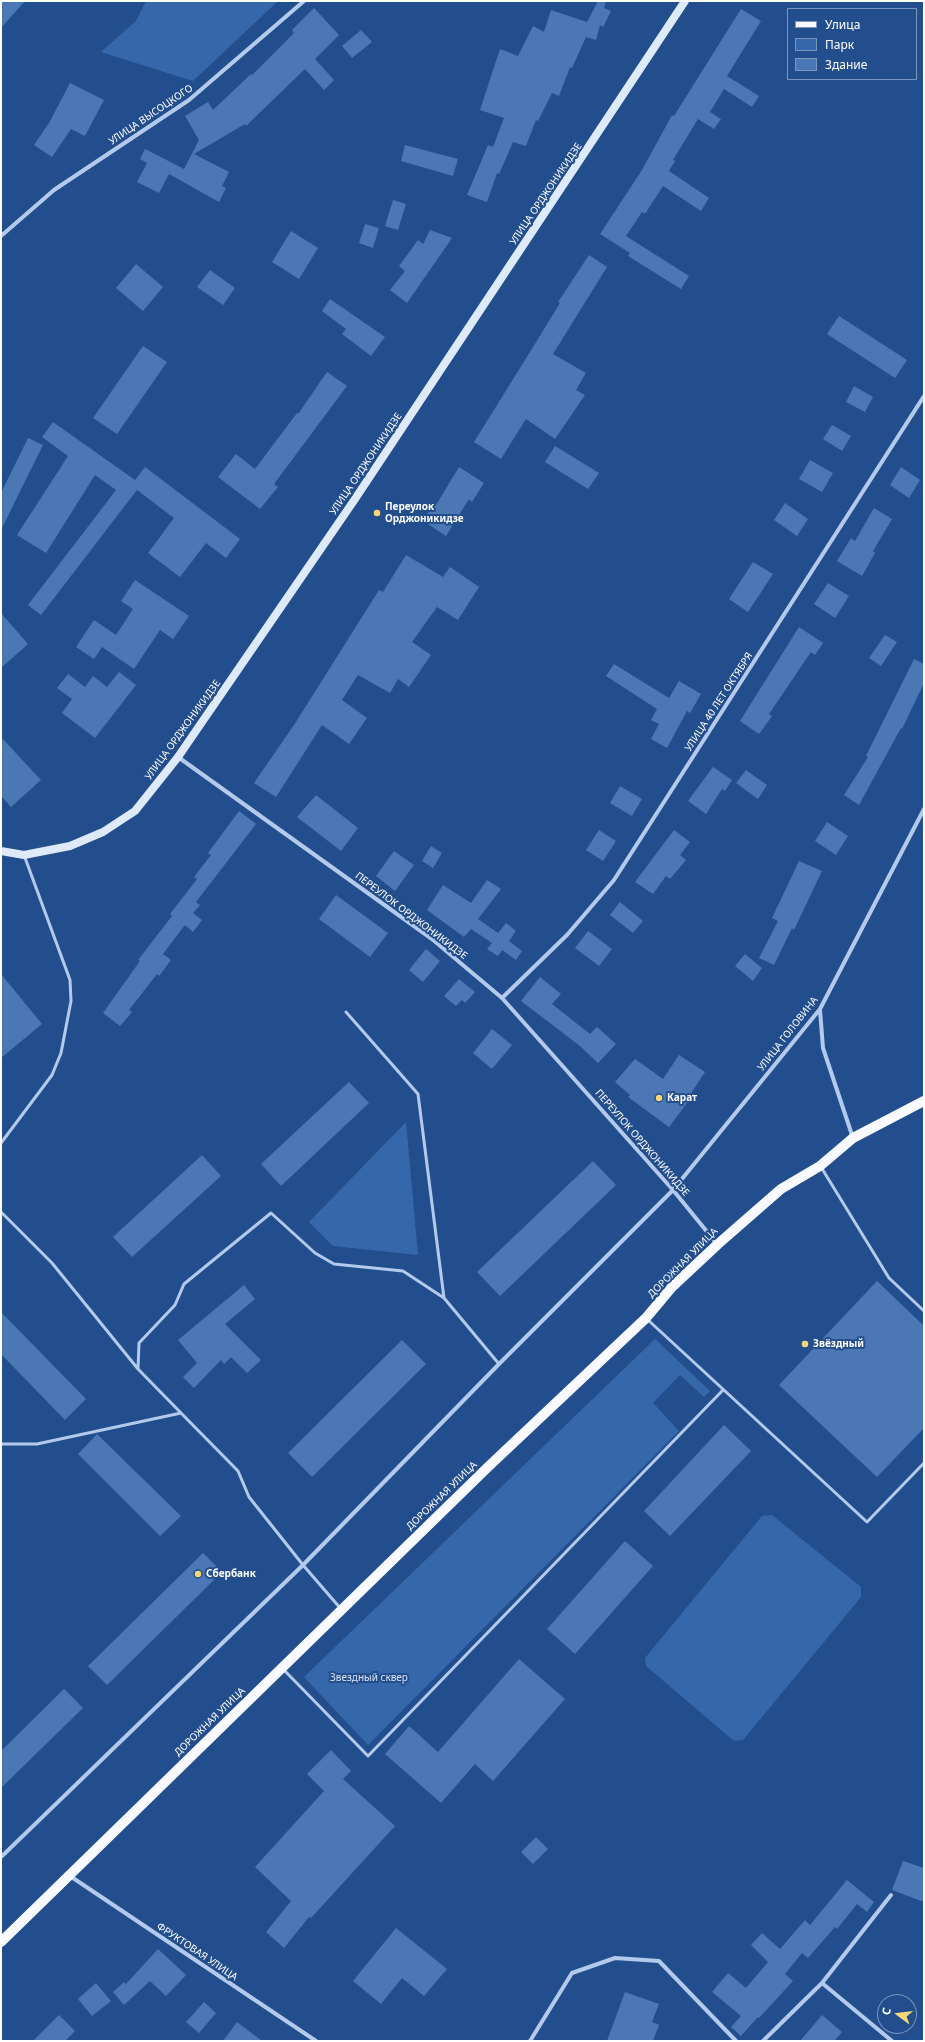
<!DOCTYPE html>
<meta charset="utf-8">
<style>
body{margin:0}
#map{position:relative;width:925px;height:2042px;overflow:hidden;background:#234e8e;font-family:"Noto Sans",sans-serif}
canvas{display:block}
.frame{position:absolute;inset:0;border:2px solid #fff;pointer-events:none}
.legend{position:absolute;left:787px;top:8px;width:130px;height:72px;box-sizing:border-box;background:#234e8e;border:1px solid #7b95bb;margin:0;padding:5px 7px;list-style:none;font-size:12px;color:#fff}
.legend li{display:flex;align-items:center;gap:8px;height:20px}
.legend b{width:20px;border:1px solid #7b95bb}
.north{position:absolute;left:877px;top:1994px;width:40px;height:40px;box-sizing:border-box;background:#234e8e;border:1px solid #7b95bb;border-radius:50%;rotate:285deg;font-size:11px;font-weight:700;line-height:16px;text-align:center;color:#fff}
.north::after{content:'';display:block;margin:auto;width:14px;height:18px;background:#f7d676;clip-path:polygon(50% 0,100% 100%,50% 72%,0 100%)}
</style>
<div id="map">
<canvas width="925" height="2042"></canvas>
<div class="frame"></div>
<ul class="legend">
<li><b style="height:5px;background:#f8faff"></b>Улица</li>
<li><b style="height:11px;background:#3767ab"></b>Парк</li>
<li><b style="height:11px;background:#4b77b5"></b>Здание</li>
</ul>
<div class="north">С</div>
</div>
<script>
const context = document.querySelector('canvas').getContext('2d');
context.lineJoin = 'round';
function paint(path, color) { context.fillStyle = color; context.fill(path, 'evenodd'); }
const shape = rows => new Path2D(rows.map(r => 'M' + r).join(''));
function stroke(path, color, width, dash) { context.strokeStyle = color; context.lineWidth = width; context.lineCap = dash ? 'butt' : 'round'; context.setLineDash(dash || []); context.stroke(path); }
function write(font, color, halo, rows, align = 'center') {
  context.font = font + ' "Noto Sans",sans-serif'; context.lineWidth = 4; context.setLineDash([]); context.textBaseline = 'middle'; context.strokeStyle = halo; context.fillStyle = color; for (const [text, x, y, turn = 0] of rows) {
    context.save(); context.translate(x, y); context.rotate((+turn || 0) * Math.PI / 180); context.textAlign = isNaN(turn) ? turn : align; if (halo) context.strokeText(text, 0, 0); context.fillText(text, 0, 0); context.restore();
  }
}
const green = shape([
 [146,1,278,1,193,81,101,52,136,21],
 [406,1122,418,1255,333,1246,309,1222],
 [655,1339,710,1391,704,1397,680,1375,653,1403,679,1431,368,1745,304,1677],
 [772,1515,861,1587,861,1597,743,1740,734,1741,646,1666,645,1658,762,1516]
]);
const building = shape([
 [1,1,25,1,1,28],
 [598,1,606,1,604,8,611,11,603,27,600,25,596,40,586,37,572,68,570,67,559,96,552,93,538,121,536,120,526,146,513,142,499,174,497,173,487,202,467,195,488,145,493,147,504,118,480,110,500,49,518,56,533,26,544,32,551,10,587,22],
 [314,8,339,35,315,59,334,80,324,90,305,69,246,126,245,124,194,154,229,172,222,186,226,188,219,202,169,174,159,193,137,182,147,163,140,159,145,149,184,169,199,140,185,116,208,102,213,110,251,74,252,75,294,33,292,30],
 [741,9,761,21,727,76,759,96,752,107,724,89,710,112,721,119,714,129,698,119,673,160,675,161,669,171,709,198,701,211,663,186,645,214,642,212,626,236,689,276,681,289,628,256,630,253,600,234,642,170,672,115,674,116],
 [361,30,372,42,352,58,342,46],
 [70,83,104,100,85,136,71,129,52,157,34,145,49,123],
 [405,145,458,159,453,176,401,161],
 [393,200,406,204,398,230,385,226],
 [365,224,379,228,373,248,359,243],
 [430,230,452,238,407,303,390,290,405,271,399,266,418,240,423,244],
 [291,231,318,248,299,279,272,262],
 [589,255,607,267,553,354,586,373,576,390,585,395,555,439,526,419,501,459,474,442,538,339,560,303,558,302],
 [136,264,163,287,143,311,116,288],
 [210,270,235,288,223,305,197,287],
 [330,299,385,337,371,356,342,334,346,329,322,311],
 [839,316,907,360,895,378,827,334],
 [143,346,167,362,117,434,93,418],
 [327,372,347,386,274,484,278,487,260,509,218,477,236,454,255,469,297,413,298,414],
 [854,386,873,397,865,412,846,402],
 [53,422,135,480,145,467,240,539,226,558,206,543,180,577,148,553,174,518,137,490,41,615,28,605,116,490,95,475,46,553,17,535,68,456,42,437],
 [832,425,851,436,842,451,823,439],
 [28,438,43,445,1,530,1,493],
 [555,446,599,473,588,489,545,462],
 [810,460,833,473,822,492,799,479],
 [459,467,484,483,472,502,469,499,446,536,423,521,433,504,436,505],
 [901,467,920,480,909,498,890,485],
 [785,503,808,519,797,536,774,520],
 [874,508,892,519,873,551,875,553,862,576,837,561,851,538,855,541],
 [406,555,443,577,450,567,479,587,458,620,437,607,412,642,431,655,409,687,398,679,390,693,358,675,342,700,367,718,349,744,322,725,276,797,254,783,294,725,379,590,383,592],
 [753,562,773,574,748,612,729,599],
 [135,580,189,616,173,639,160,630,134,669,102,647,94,659,76,647,94,620,116,635,133,609,121,601],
 [828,583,849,596,835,618,814,604],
 [1,613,28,644,1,668],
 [799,627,823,643,815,655,811,652,769,714,772,716,759,734,740,721],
 [885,635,897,642,881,666,869,658],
 [914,659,924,664,924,683,902,729,901,728,859,805,844,795,868,757,866,756],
 [614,664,669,698,679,681,701,694,690,713,687,711,667,748,651,739,659,724,651,720,657,709,606,676],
 [119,672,136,685,95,738,62,713,72,699,57,688,68,674,85,687,93,676,107,687],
 [1,737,41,780,11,807,1,796],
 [713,767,732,780,725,791,722,789,706,814,688,801],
 [746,770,767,785,758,799,736,783],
 [620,786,642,799,632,816,610,803],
 [316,795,358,828,341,851,297,817],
 [239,811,256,824,196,902,200,905,193,913,202,920,193,932,185,925,163,954,171,960,159,976,157,974,129,1010,132,1012,120,1026,103,1013,140,961,138,960,172,916,170,914,197,879,194,877,211,855,208,853],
 [827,822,848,836,836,855,815,841],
 [599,830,616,841,603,861,586,850],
 [674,830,690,842,680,855,686,860,670,879,666,876,653,894,635,882],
 [431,846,442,853,433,868,422,861],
 [394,851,414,865,395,891,376,876],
 [799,861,822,871,794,930,792,928,774,965,759,958,778,921,772,918],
 [487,880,501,889,478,919,498,933,506,923,516,931,509,941,522,951,516,960,502,950,498,956,487,949,492,943,471,929,464,937,427,910,443,885,471,903],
 [336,895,388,933,370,957,319,919],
 [620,902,643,921,633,933,610,915],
 [588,931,612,949,599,966,575,948],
 [426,949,440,961,423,982,409,970],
 [745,954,762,968,753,981,735,966],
 [1,974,42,1024,1,1058],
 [540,977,561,994,552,1004,590,1034,597,1027,616,1044,598,1063,580,1046,521,1001],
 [459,979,475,992,465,1003,462,1000,456,1006,444,996],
 [492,1029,512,1045,492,1069,473,1053],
 [679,1055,705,1072,688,1098,690,1099,669,1127,628,1097,630,1095,615,1082,635,1059,663,1079],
 [349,1082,369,1103,281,1186,261,1164],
 [202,1155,221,1176,132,1257,113,1237],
 [593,1161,616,1185,500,1296,477,1272],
 [877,1281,924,1326,924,1428,877,1477,779,1385],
 [244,1285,255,1299,225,1324,261,1360,247,1373,231,1357,224,1364,221,1360,194,1388,183,1377,197,1363,178,1340],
 [1,1312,86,1399,65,1420,1,1354],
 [402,1340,426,1364,312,1477,288,1453],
 [724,1425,751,1451,670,1536,644,1511],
 [97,1434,181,1516,160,1536,78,1454],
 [625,1541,653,1566,575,1654,547,1629],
 [203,1553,222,1572,107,1685,88,1666],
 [519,1659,565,1699,493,1781,475,1764,441,1803,385,1754,409,1726,438,1752],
 [64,1689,83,1708,1,1788,1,1751],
 [331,1750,351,1771,343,1779,395,1826,311,1918,309,1917,284,1948,266,1932,291,1901,255,1867,324,1791,307,1774],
 [536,1837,548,1849,533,1864,521,1852],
 [903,1861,924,1868,924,1902,892,1890],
 [847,1880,874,1902,867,1912,857,1904,837,1929,835,1927,808,1958,802,1953,785,1974,793,1981,759,2018,758,2017,741,2036,731,2027,741,2016,712,1992,728,1973,746,1988,768,1962,751,1945,762,1933,780,1949,805,1920,810,1925],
 [396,1928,447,1969,424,1996,402,1978,381,2004,353,1981],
 [158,1949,186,1975,166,1996,150,1981,124,2005,113,1992,124,1982,126,1984],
 [96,1983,111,2001,92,2016,78,1999],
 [625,1992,659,2004,652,2022,659,2025,653,2041,607,2041],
 [204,2002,216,2013,199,2033,186,2022],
 [59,2015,75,2031,65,2041,33,2041],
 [822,2015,842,2032,834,2041,800,2041],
 [237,2022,262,2041,223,2041]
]);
const lane = shape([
 [346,1012,418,1094,444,1298],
 [1,1143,52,1075,61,1053,71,1001,70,980,24,855],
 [821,1167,889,1278,924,1311],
 [1,1212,52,1263,138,1369],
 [648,1320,867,1522,924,1463],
 [181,1413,138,1369,139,1343,175,1305,184,1284,271,1213,315,1253,334,1264,403,1271,444,1298,499,1364],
 [1,1444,37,1444,181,1413,238,1471,249,1497,303,1565,341,1609],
 [283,1669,368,1756,723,1390]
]);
const street = shape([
 [1,236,54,190,189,100,304,1],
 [178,757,432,939,502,998,673,1190,717,1244],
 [502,998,567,935,614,880,924,396],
 [820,1010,823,1048,853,1138],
 [1,1857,303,1565,499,1364,673,1190,820,1009,924,809],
 [70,1876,316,2041],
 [822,1983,891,1895],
 [530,2041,572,1973,615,1958,659,1961,736,2041],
 [763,2041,822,1983,892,2041]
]);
const secondary = shape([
 [1,851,24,855,70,846,103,832,135,811,178,757,355,499,685,1]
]);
const primary = shape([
 [1,1942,489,1466,646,1318,672,1287,718,1244,781,1189,820,1166,853,1138,924,1101]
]);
const markers = [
 [377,513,4,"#f7d676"],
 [659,1098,4,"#f7d676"],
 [805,1344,4,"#f7d676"],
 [198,1574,4,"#f7d676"]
];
const streetNames = [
 ["УЛИЦА ВЫСОЦКОГО",151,115,-34],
 ["УЛИЦА ОРДЖОНИКИДЗЕ",546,194,-56],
 ["УЛИЦА ОРДЖОНИКИДЗЕ",366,464,-56],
 ["УЛИЦА 40 ЛЕТ ОКТЯБРЯ",719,702,-57],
 ["УЛИЦА ОРДЖОНИКИДЗЕ",183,730,-54],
 ["ПЕРЕУЛОК ОРДЖОНИКИДЗЕ",411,916,37],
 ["УЛИЦА ГОЛОВИНА",788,1034,-52],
 ["ПЕРЕУЛОК ОРДЖОНИКИДЗЕ",642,1143,49],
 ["ДОРОЖНАЯ УЛИЦА",683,1263,-45],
 ["ДОРОЖНАЯ УЛИЦА",442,1496,-44],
 ["ДОРОЖНАЯ УЛИЦА",210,1722,-44],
 ["ФРУКТОВАЯ УЛИЦА",197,1952,34]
];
const poiNames = [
 ["Переулок",385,507],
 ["Орджоникидзе",385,519],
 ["Карат",667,1098],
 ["Звёздный",813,1344],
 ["Сбербанк",206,1574]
];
const parkNames = [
 ["Звездный сквер",369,1678]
];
paint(green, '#3767ab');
paint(building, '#4b77b5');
stroke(lane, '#b3caec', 3);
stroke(street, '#b3caec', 4);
stroke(secondary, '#dee9f9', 8);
stroke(primary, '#f8faff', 10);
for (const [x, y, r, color] of markers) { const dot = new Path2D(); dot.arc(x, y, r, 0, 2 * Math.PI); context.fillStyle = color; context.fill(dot); stroke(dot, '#234e8e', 1.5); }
write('10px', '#fff', '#234e8e', streetNames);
write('bold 10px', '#fff', '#234e8e', poiNames, 'left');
write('10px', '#d8e5f9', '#234e8e', parkNames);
</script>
